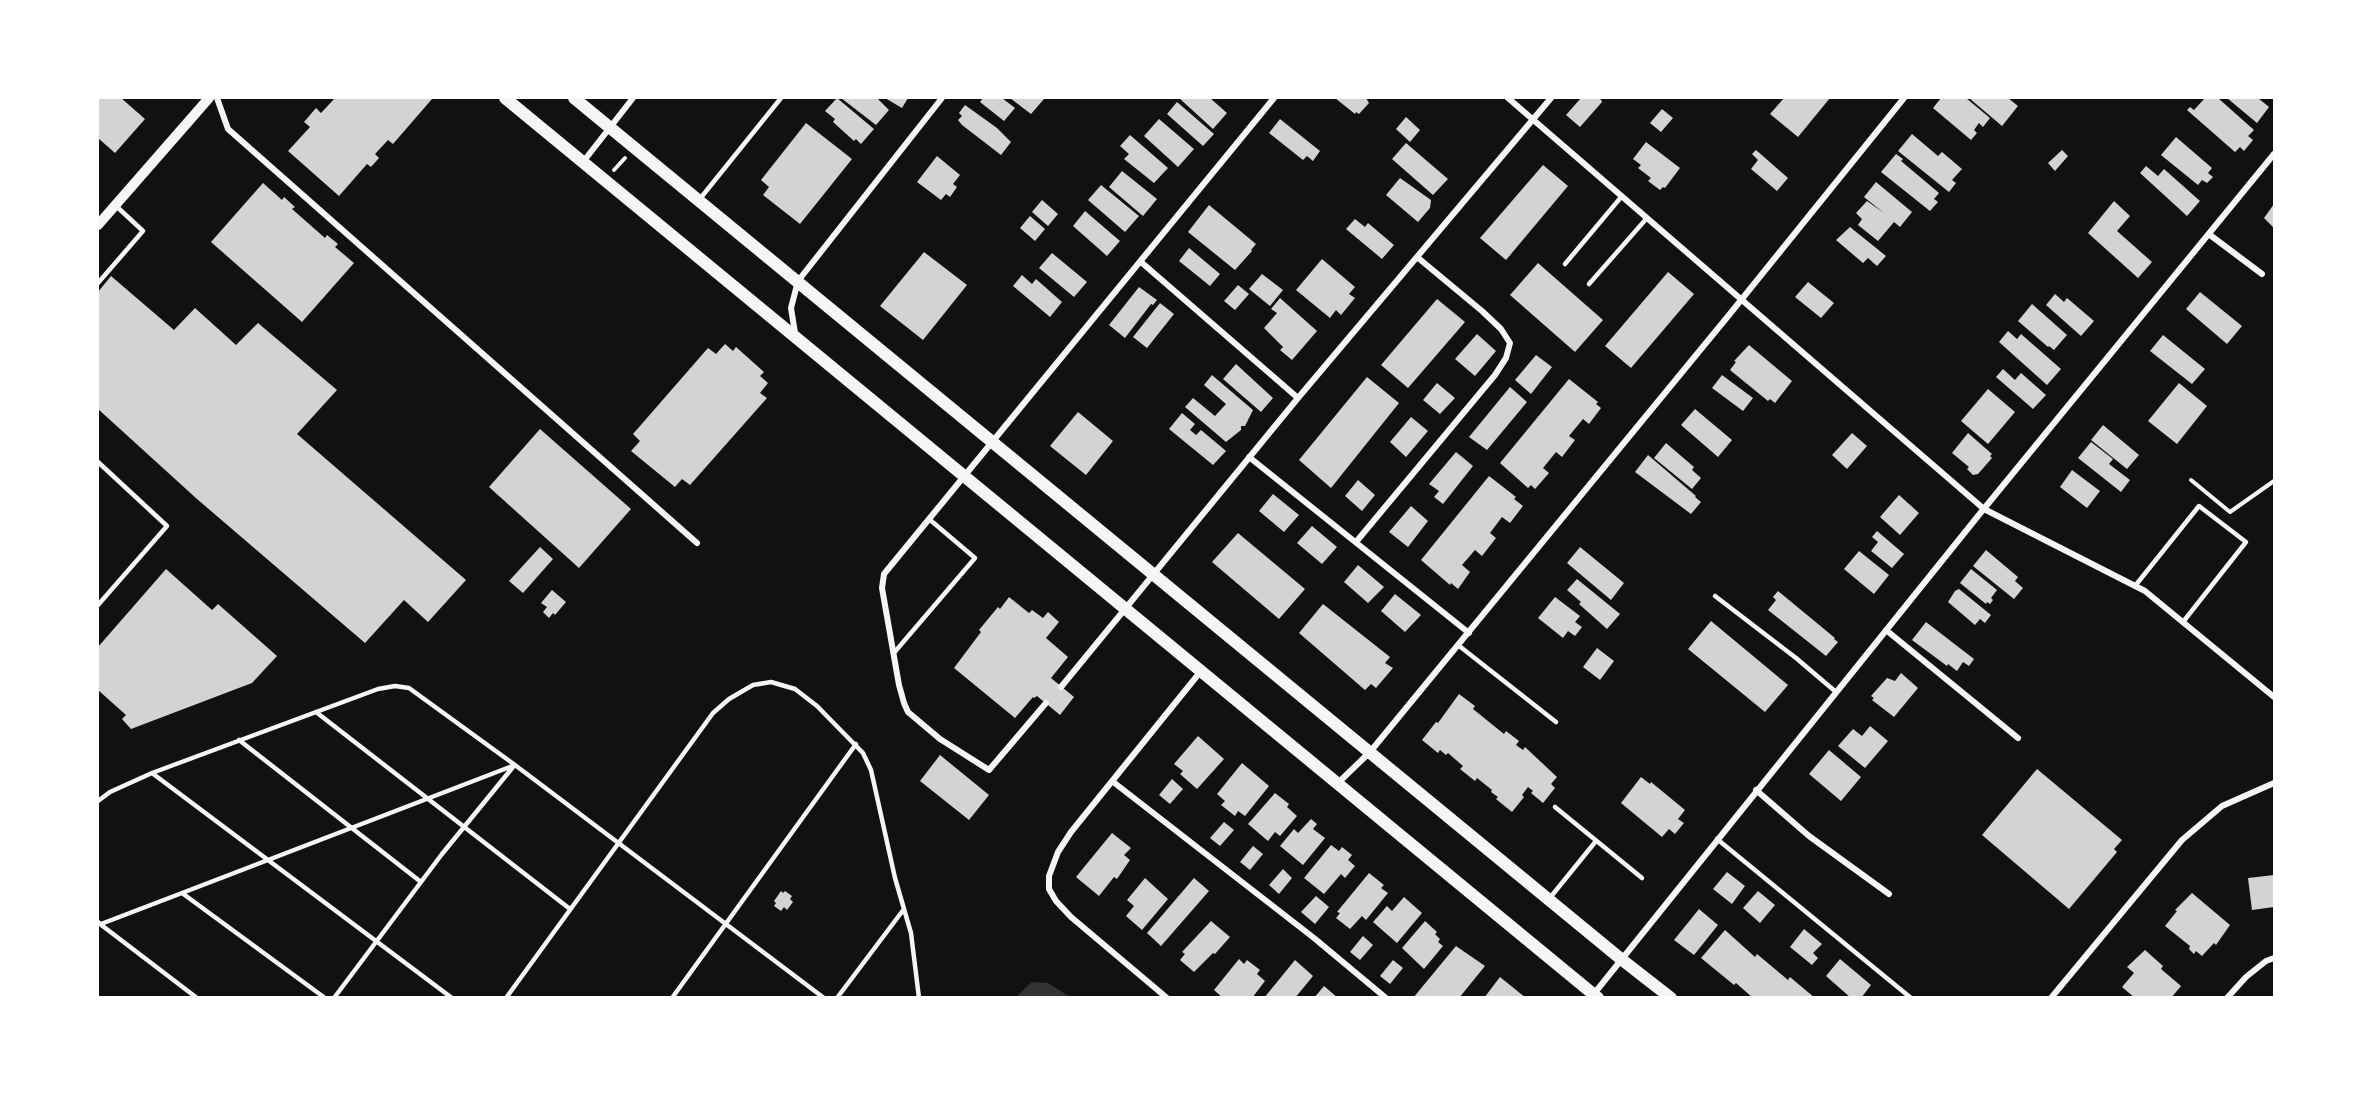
<!DOCTYPE html>
<style>
body{margin:0}
#map{position:relative;width:2372px;height:1095px;overflow:hidden;background:#111;font-family:"Exo 2",sans-serif}
canvas{display:block}
.frame{position:absolute;inset:0;border:99px solid #fff;pointer-events:none}
</style>
<div id="map">
<canvas width="2372" height="1095"></canvas>
<div class="frame"></div>
</div>
<script>
const context = document.querySelector('canvas').getContext('2d');
context.lineJoin = 'round';
function paint(path, color) { context.fillStyle = color; context.fill(path, 'evenodd'); }
const shape = rows => new Path2D(rows.map(r => 'M' + r).join(''));
function stroke(path, color, width, dash) { context.strokeStyle = color; context.lineWidth = width; context.lineCap = dash ? 'butt' : 'round'; context.setLineDash(dash || []); context.stroke(path); }
const water = shape([
 [1032,982,1048,983,1070,997,1016,997]
]);
const building = shape([
 [98,98,121,98,145,119,115,153,98,138],
 [335,98,432,99,393,144,388,140,375,154,379,158,371,167,367,164,339,196,288,151,310,127,304,122,316,108,321,113],
 [837,98,874,129,861,144,856,139,854,141,833,122,835,119,825,111],
 [841,98,877,98,889,110,876,125],
 [885,98,908,98,902,108],
 [983,98,1002,98,1015,108,1004,121,980,102],
 [1010,98,1042,98,1044,99,1031,114],
 [1179,98,1210,98,1227,113,1213,129],
 [1335,98,1366,98,1369,103,1359,114,1356,112,1355,114],
 [1581,98,1600,98,1602,102,1580,127,1566,115],
 [1784,98,1830,98,1798,137,1770,114],
 [1941,98,1966,98,1990,118,1983,127,1979,123,1974,130,1977,133,1971,140,1933,108],
 [1969,98,2008,98,2018,106,2002,126],
 [2205,98,2218,98,2254,130,2248,136,2253,140,2244,151,2240,147,2235,152,2187,110,2190,107,2194,110],
 [2227,98,2258,98,2269,107,2257,123],
 [1177,102,1214,134,1203,146,1167,114],
 [965,105,997,128,1011,142,1001,155,962,125,958,120,962,116,959,113],
 [1662,109,1673,118,1661,132,1650,123],
 [1406,117,1420,130,1410,142,1396,129],
 [1159,119,1194,149,1178,167,1144,136],
 [1280,119,1320,151,1313,161,1307,156,1303,160,1269,133],
 [806,123,852,159,800,224,763,195,769,187,761,180],
 [1912,134,1938,156,1942,152,1962,169,1952,180,1956,183,1949,192,1898,151],
 [1130,135,1168,168,1154,183,1124,159,1129,154,1120,146],
 [2176,137,2212,168,2208,173,2213,177,2207,183,2202,180,2198,185,2161,155],
 [1646,142,1680,168,1665,188,1663,187,1660,190,1648,181,1651,178,1638,168,1641,165,1633,159],
 [1406,143,1448,179,1433,195,1392,159],
 [1756,150,1788,178,1777,191,1751,169,1758,160,1752,154],
 [2062,150,2068,156,2055,171,2048,163],
 [1896,154,1903,159,1901,161,1939,193,1934,199,1938,202,1930,211,1881,172],
 [937,156,960,175,953,184,957,187,950,197,946,194,941,200,917,182],
 [1543,165,1568,186,1506,260,1480,238],
 [2146,166,2158,176,2164,169,2200,201,2187,216,2140,173],
 [1122,171,1157,199,1143,216,1109,187],
 [1400,178,1431,200,1430,208,1418,222,1386,195],
 [1876,182,1912,212,1900,227,1894,222,1878,241,1858,225,1862,219,1856,213,1867,201,1884,213,1864,197],
 [263,183,282,200,284,197,295,207,292,209,325,238,327,235,338,244,335,247,354,263,302,322,211,242],
 [1101,185,1139,216,1125,232,1088,200],
 [1042,200,1058,214,1048,226,1032,212],
 [2114,201,2130,216,2117,231,2152,262,2138,278,2088,233],
 [2274,204,2274,228,2264,218],
 [1209,205,1256,244,1251,250,1252,251,1235,270,1188,232],
 [1085,211,1120,241,1107,256,1073,226],
 [1030,216,1045,229,1035,241,1020,228],
 [1355,219,1365,227,1368,223,1394,245,1382,259,1346,229],
 [1850,227,1886,256,1877,266,1868,258,1863,263,1836,240],
 [1189,248,1220,274,1210,286,1179,261],
 [924,252,967,285,923,340,880,306],
 [1052,253,1087,282,1074,297,1039,268],
 [1322,259,1355,287,1349,294,1355,298,1341,315,1336,310,1330,318,1296,290],
 [1538,263,1603,320,1575,352,1510,295],
 [1668,272,1694,294,1631,368,1605,346],
 [1262,274,1283,290,1270,306,1249,289],
 [1022,275,1032,284,1036,279,1062,302,1050,317,1013,286],
 [111,276,174,330,195,308,236,345,258,323,337,390,297,434,466,580,428,622,404,600,365,643,197,499,98,409,98,292],
 [1808,282,1834,303,1821,318,1795,297],
 [1238,285,1249,294,1235,310,1224,301],
 [1139,287,1157,300,1153,305,1151,304,1125,338,1109,325],
 [2200,292,2242,326,2227,344,2186,309],
 [2055,294,2064,302,2067,298,2094,321,2081,336,2046,305],
 [1280,298,1317,331,1292,360,1280,350,1283,347,1264,328,1277,313,1271,309],
 [1437,299,1465,322,1408,388,1381,365],
 [1160,303,1174,314,1147,348,1133,337],
 [2032,304,2067,335,2054,350,2049,346,2048,347,2018,321],
 [2008,331,2017,339,2021,334,2061,369,2047,385,1999,342],
 [1477,334,1496,351,1475,376,1455,359],
 [2163,335,2205,369,2192,384,2150,351],
 [725,344,733,351,736,347,764,372,760,376,768,383,760,393,767,398,690,485,682,479,675,487,631,451,640,441,633,434,708,348,716,354],
 [1749,345,1792,381,1775,403,1770,399,1768,401,1730,370,1736,362,1734,361],
 [1536,355,1552,367,1531,394,1515,380],
 [1236,364,1273,398,1261,412,1223,379],
 [2003,369,2015,380,2021,373,2046,395,2033,409,1996,377],
 [1212,375,1253,410,1245,426,1241,426,1241,430,1226,442,1185,407,1193,398,1215,416,1226,404,1204,385],
 [1722,375,1753,398,1743,411,1712,388],
 [1367,377,1399,403,1331,488,1299,460],
 [1569,379,1598,402,1596,404,1601,408,1589,424,1583,419,1569,436,1575,440,1562,457,1556,452,1543,468,1549,473,1535,489,1531,485,1528,488,1500,463],
 [1437,383,1455,398,1440,414,1423,400],
 [2179,383,2207,406,2177,444,2148,421],
 [1510,387,1527,402,1487,450,1469,437],
 [1988,389,2015,412,1988,444,1961,421],
 [1695,409,1732,440,1718,457,1681,425],
 [1078,412,1113,441,1086,475,1050,446],
 [1182,413,1195,424,1190,430,1196,435,1201,430,1226,451,1213,465,1169,429],
 [1411,417,1428,431,1406,457,1390,442],
 [2103,425,2139,455,2127,469,2091,440],
 [540,429,631,509,579,568,489,487],
 [1852,433,1867,446,1847,469,1832,455],
 [1968,433,1992,454,1990,456,1992,458,1978,474,1973,475,1967,469,1969,467,1952,453],
 [2091,442,2113,459,2109,464,2130,480,2121,492,2078,458],
 [1666,443,1694,467,1692,470,1701,478,1692,489,1654,458],
 [1456,452,1473,466,1443,504,1434,497,1439,491,1429,484],
 [1648,455,1696,496,1695,497,1701,502,1691,514,1635,472],
 [2072,470,2100,491,2087,508,2060,487],
 [1489,476,1516,497,1514,499,1523,506,1510,523,1502,517,1490,533,1496,538,1482,556,1475,550,1462,565,1470,572,1458,589,1451,583,1450,585,1421,560],
 [1358,480,1375,495,1362,511,1345,496],
 [1273,494,1299,515,1284,532,1259,511],
 [1899,495,1919,513,1900,535,1880,517],
 [1411,506,1428,521,1408,547,1389,532],
 [1312,526,1337,547,1322,564,1297,543],
 [1877,531,1904,554,1892,568,1871,551,1878,542,1872,537],
 [1238,533,1305,589,1279,619,1212,562],
 [540,547,553,559,523,593,509,581],
 [1580,547,1624,583,1611,600,1567,563],
 [1986,550,2018,577,2015,581,2023,588,2014,599,1973,566],
 [1859,551,1889,575,1874,594,1844,569],
 [1358,565,1384,587,1368,603,1344,582],
 [166,569,212,610,218,604,277,656,252,683,131,729,122,719,126,715,98,690,98,647],
 [1971,569,1997,590,1991,598,1993,600,1990,604,1987,602,1986,604,1960,583],
 [1577,579,1620,614,1607,629,1579,604,1581,602,1567,590],
 [1959,589,1991,615,1985,623,1980,619,1975,625,1948,602,1955,591],
 [552,590,566,602,555,615,553,613,549,618,543,612,547,607,541,603],
 [1778,591,1835,638,1834,639,1838,642,1826,656,1768,610,1776,600,1773,597],
 [1395,594,1421,615,1405,632,1381,611],
 [1009,597,1029,613,1032,610,1043,618,1048,612,1059,622,1046,638,1068,657,1051,678,1074,697,1060,715,1037,696,1034,698,1033,697,1015,718,954,668,981,632,979,630,998,607,1000,609],
 [1555,597,1580,616,1575,622,1582,627,1575,636,1568,631,1563,638,1538,618],
 [1323,604,1390,657,1385,663,1393,668,1376,688,1371,684,1365,690,1299,633],
 [1711,621,1788,685,1765,712,1688,649],
 [1926,622,1974,659,1969,666,1963,662,1957,671,1948,664,1947,666,1912,640],
 [1597,648,1614,661,1600,680,1583,667],
 [1901,673,1918,688,1894,717,1872,700,1874,698,1871,696,1887,678,1895,681],
 [1459,694,1475,706,1473,709,1504,734,1506,731,1519,741,1516,745,1523,750,1525,747,1557,777,1551,784,1555,788,1543,803,1531,793,1533,791,1528,787,1522,795,1524,797,1512,812,1496,799,1498,797,1491,792,1492,790,1477,778,1475,781,1460,769,1463,766,1448,753,1446,755,1440,750,1438,753,1422,740,1436,722,1438,723],
 [1870,726,1888,741,1865,768,1838,746,1853,729,1862,736],
 [1198,736,1224,759,1197,789,1180,774,1183,771,1174,764],
 [1829,750,1861,777,1841,801,1809,774],
 [940,755,989,795,969,820,920,781],
 [1242,763,1269,786,1245,816,1238,811,1235,816,1221,805,1225,801,1217,794],
 [2037,769,2122,840,2114,849,2117,852,2069,909,1982,835],
 [1641,777,1650,784,1651,782,1685,810,1678,819,1684,823,1675,834,1669,829,1662,837,1621,803],
 [1172,779,1183,789,1170,804,1159,795],
 [1275,793,1289,804,1287,807,1297,816,1280,836,1275,832,1268,841,1248,824],
 [1311,819,1317,824,1313,829,1325,838,1303,865,1280,846,1294,829,1298,833],
 [1224,822,1234,830,1220,846,1210,838],
 [1112,833,1131,848,1124,855,1130,860,1117,879,1114,877,1099,896,1076,877],
 [1331,845,1339,851,1342,847,1352,855,1348,860,1355,866,1345,878,1341,874,1324,894,1304,878],
 [1253,846,1263,854,1250,870,1240,862],
 [1283,869,1292,878,1279,894,1269,885],
 [1727,872,1745,886,1732,904,1713,889],
 [1369,873,1384,885,1381,888,1388,893,1366,920,1362,916,1350,929,1336,918,1340,913,1337,912],
 [2274,875,2274,907,2252,910,2248,878],
 [1145,878,1168,899,1142,930,1126,916,1134,906,1127,900],
 [1194,878,1209,891,1161,946,1147,933],
 [781,891,783,893,785,891,792,896,790,899,793,902,787,910,784,907,781,911,774,906,776,903,774,901],
 [1758,891,1775,905,1760,923,1743,908],
 [2192,893,2230,925,2216,945,2214,943,2202,956,2196,951,2194,954,2189,949,2190,946,2165,926,2177,911,2175,910],
 [1316,896,1329,907,1315,924,1301,912],
 [1404,897,1422,913,1397,943,1373,922,1387,906,1392,911],
 [1699,909,1718,925,1694,955,1674,940],
 [1211,921,1230,937,1215,954,1213,953,1194,972,1180,960,1185,954,1182,952],
 [1425,921,1437,932,1435,934,1440,939,1438,942,1443,946,1424,969,1402,948],
 [1804,929,1822,944,1813,953,1818,958,1812,965,1790,947],
 [1725,930,1755,957,1757,954,1788,980,1790,977,1815,998,1753,998,1736,983,1734,985,1701,958],
 [1363,936,1373,945,1360,960,1350,952],
 [1456,946,1485,966,1459,998,1413,998],
 [2145,950,2163,966,2161,969,2181,986,2171,998,2135,998,2122,987,2134,973,2127,967],
 [1239,959,1244,964,1247,960,1260,970,1257,974,1265,981,1252,998,1223,998,1214,990],
 [1840,959,1871,985,1861,998,1851,998,1826,976],
 [1295,960,1313,976,1295,998,1264,998],
 [1393,960,1403,968,1390,984,1380,976],
 [1500,977,1526,998,1484,998],
 [1324,986,1338,998,1314,998]
]);
const path = shape([
 [614,170,625,158],
 [2191,480,2230,512,2274,481]
]);
const service = shape([
 [699,200,781,98],
 [1565,264,1622,196],
 [98,283,143,231,115,205],
 [1589,284,1647,218],
 [98,462,167,526,98,605],
 [2135,586,2199,506,2246,542,2183,622],
 [1715,596,1796,658,1836,692],
 [1458,645,1556,722],
 [893,654,975,558,929,519],
 [316,712,570,909],
 [239,740,421,882],
 [152,773,378,689,395,686,409,688,515,765,824,998],
 [98,801,110,792,152,773,268,860,515,765],
 [1555,807,1642,878],
 [1717,839,1911,998],
 [182,893,268,860,452,998],
 [1549,899,1596,841],
 [98,922,101,924,182,893,325,998],
 [100,924,197,998],
 [334,998,442,854,513,767],
 [506,998,713,713,729,699,753,685,771,682,795,689,817,706,863,753,871,770,895,878,911,933,919,998],
 [672,998,856,744],
 [837,998,904,909]
]);
const minor = shape([
 [217,98,228,129,697,543],
 [1508,98,1984,509,2145,591,2274,697],
 [583,162,633,98],
 [2210,235,2262,274],
 [1141,262,1298,398],
 [795,333,791,308,798,281,942,98],
 [1249,457,1469,633],
 [1356,542,1495,375,1506,358,1510,343,1501,329,1482,311,1417,257],
 [1886,630,2018,738],
 [1061,687,1298,398,1551,98],
 [1046,703,989,770,940,739,908,712,904,703,899,685,882,588,884,574,1274,98],
 [1112,781,1314,938,1386,998],
 [1338,783,1370,752,1729,315,1904,98],
 [1756,790,1809,836,1889,894],
 [1593,995,1978,516,2274,154],
 [1167,998,1071,917,1056,901,1049,889,1049,876,1058,852,1071,832,1201,671],
 [2051,998,2182,840,2222,806,2274,783],
 [2227,998,2246,977,2266,961,2274,958]
]);
const tertiary = shape([
 [98,225,209,98]
]);
const secondary = shape([
 [505,98,1598,998],
 [574,98,1621,959,1671,998]
]);
paint(water, '#333');
paint(building, '#d3d3d3');
stroke(path, '#f5f5f5', 4);
stroke(service, '#f5f5f5', 4.5);
stroke(minor, '#f5f5f5', 6);
stroke(tertiary, '#f5f5f5', 10);
stroke(secondary, '#f5f5f5', 12);
</script>
